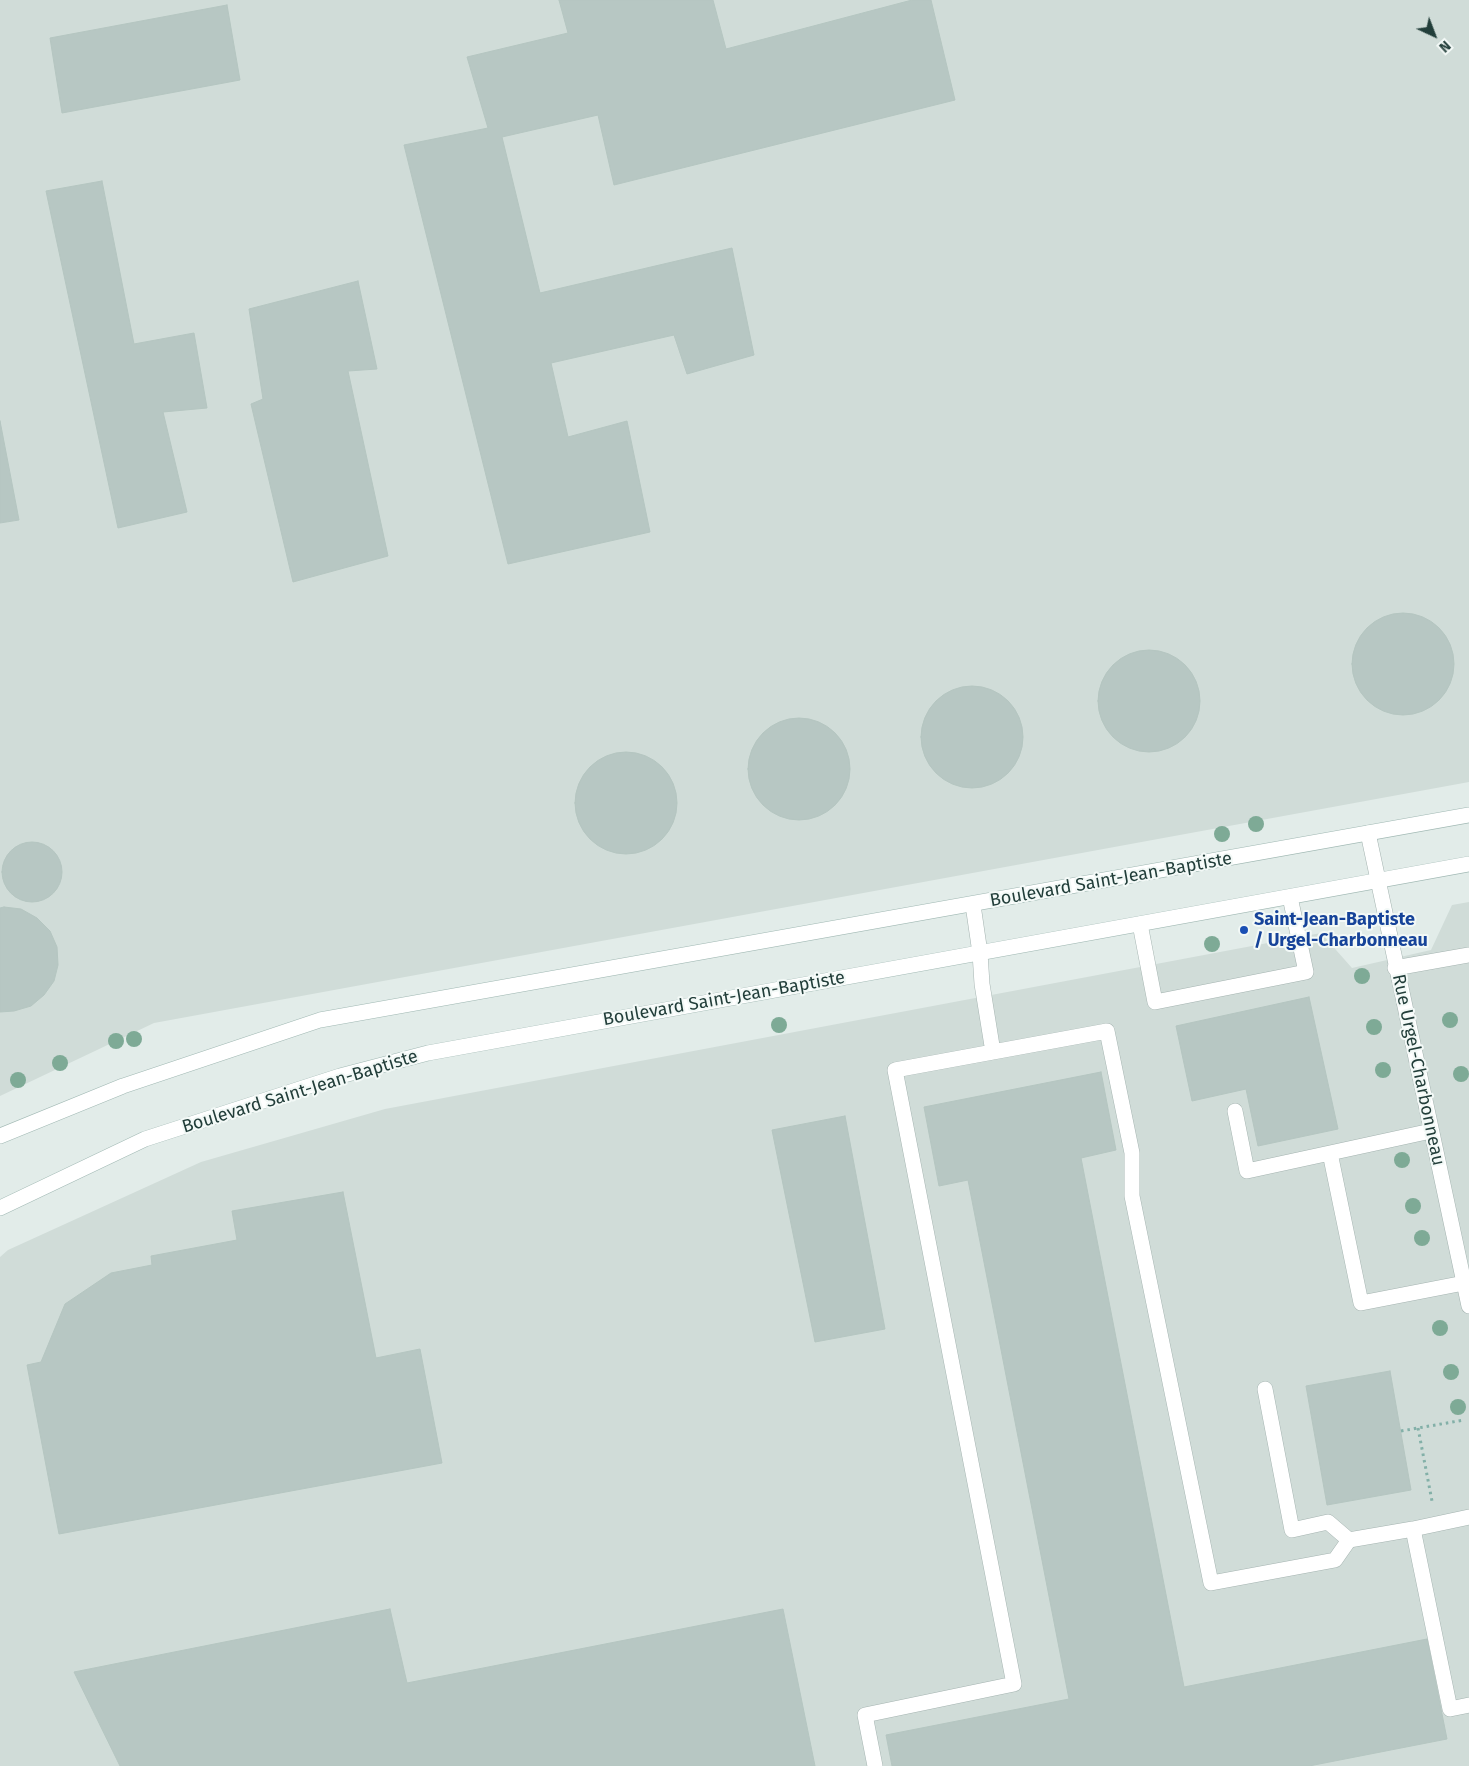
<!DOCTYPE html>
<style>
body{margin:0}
#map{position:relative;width:1469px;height:1766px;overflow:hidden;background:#e2ece9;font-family:"Fira Sans",sans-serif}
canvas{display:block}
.north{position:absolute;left:1409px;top:10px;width:50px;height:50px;-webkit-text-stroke:4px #f3f9f7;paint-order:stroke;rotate:137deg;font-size:14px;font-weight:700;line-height:20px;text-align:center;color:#223e3a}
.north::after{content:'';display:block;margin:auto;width:18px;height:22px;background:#223e3a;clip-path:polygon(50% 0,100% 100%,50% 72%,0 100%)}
</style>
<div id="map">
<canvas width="1469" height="1766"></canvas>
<div class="north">N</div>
</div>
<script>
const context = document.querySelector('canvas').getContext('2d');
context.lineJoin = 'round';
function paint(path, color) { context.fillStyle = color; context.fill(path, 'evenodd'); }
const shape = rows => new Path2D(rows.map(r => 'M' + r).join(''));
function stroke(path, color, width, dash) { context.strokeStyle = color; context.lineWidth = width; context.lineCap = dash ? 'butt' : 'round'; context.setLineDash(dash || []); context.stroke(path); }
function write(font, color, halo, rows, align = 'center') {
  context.font = font + ' "Fira Sans",sans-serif'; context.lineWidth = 4; context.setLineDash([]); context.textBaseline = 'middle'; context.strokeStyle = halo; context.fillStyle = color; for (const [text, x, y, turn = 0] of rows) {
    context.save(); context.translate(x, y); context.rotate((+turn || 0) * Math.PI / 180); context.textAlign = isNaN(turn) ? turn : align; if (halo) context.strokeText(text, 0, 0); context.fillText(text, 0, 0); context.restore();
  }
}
const built = shape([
 [0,0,1469,0,1469,782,154,1023,0,1096],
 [1469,902,1469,1766,0,1766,0,1257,8,1250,201,1162,385,1109,1321,933,1352,968,1431,950,1452,905]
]);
const building = shape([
 [559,0,713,0,726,49,912,0,931,0,955,100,614,185,598,115,502,137,540,293,732,248,754,355,687,374,674,335,551,363,568,437,627,421,650,532,508,564,404,145,488,128,467,57,568,33,559,0],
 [227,5,240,80,62,113,50,38,227,5],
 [102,181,134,344,194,333,207,408,163,412,187,512,118,528,46,191,102,181],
 [358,281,377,369,348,371,388,556,293,582,251,404,263,399,249,309,358,281],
 [0,421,19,520,0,523,0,421],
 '1352 664a51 51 0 1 1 102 0a51 51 0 1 1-102 0Z',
 '1098 701a51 51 0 1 1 102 0a51 51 0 1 1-102 0Z',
 '921 737a51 51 0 1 1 102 0a51 51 0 1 1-102 0Z',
 '748 769a51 51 0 1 1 102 0a51 51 0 1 1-102 0Z',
 '575 803a51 51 0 1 1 102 0a51 51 0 1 1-102 0Z',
 '2 872a30 30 0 1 1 60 0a30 30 0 1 1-60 0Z',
 [4,907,21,909,37,918,50,931,57,947,58,965,54,981,44,995,31,1006,14,1011,0,1012,0,908,4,907],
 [1309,997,1338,1129,1258,1146,1246,1089,1192,1101,1176,1026,1309,997],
 [1101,1072,1116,1150,1081,1158,1184,1687,1427,1639,1447,1739,1309,1766,892,1766,886,1735,1069,1699,968,1180,939,1186,924,1107,1101,1072],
 [845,1116,885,1329,815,1342,772,1130,845,1116],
 [343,1192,376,1358,420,1349,442,1463,59,1534,27,1365,41,1362,65,1304,111,1273,152,1265,151,1256,237,1240,232,1211,343,1192],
 [1390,1371,1411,1490,1327,1505,1306,1386,1390,1371],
 [390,1609,407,1683,783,1609,815,1766,120,1766,74,1672,390,1609]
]);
const path = shape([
 [1418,1428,1432,1501],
 [1401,1431,1464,1420]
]);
const lane = shape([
 [973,905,980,953,982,984,993,1052],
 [1140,924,1155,1002,1306,972,1290,897],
 [1395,968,1469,955],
 [1235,1111,1247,1171,1330,1153],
 [1431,1131,1330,1153,1361,1303,1464,1283],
 [1265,1389,1292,1530,1328,1522,1349,1540,1413,1529],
 [1469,1517,1413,1529,1450,1709,1469,1705],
 [875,1766,865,1715,1014,1684,895,1070,1107,1031,1132,1153,1132,1196,1211,1583,1335,1560,1349,1540]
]);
const street = shape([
 [1368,833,1469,1306]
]);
const secondary = shape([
 [0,1136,123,1086,320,1020,1469,815],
 [0,1208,145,1139,340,1076,428,1053,1469,864]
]);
const trees = [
 [1256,824],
 [1222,834],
 [1212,944],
 [1362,976],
 [1450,1020],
 [779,1025],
 [1374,1027],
 [134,1039],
 [116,1041],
 [60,1063],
 [1383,1070],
 [1461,1074],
 [18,1080],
 [1402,1160],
 [1413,1206],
 [1422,1238],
 [1440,1328],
 [1451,1372],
 [1458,1407]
];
const markers = [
 [1244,930,5,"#1a4fb4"]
];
const streetNames = [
 ["Boulevard Saint-Jean-Baptiste",1111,880,-10],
 ["Boulevard Saint-Jean-Baptiste",724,999,-10],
 ["Rue Urgel-Charbonneau",1418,1070,78],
 ["Boulevard Saint-Jean-Baptiste",300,1092,-17]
];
const transitNames = [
 ["Saint-Jean-Baptiste",1254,920],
 ["/ Urgel-Charbonneau",1254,941]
];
paint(built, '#d0dcd8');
paint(building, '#b7c7c3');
stroke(building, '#b5c6c1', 1);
stroke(lane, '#a5b4b1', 16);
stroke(street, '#a5b4b1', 16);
stroke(secondary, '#a0b8b3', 16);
stroke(path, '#83b0a8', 3, [2.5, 4]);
stroke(lane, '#fff', 15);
stroke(street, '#fff', 15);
stroke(secondary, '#fff', 15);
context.fillStyle = '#7eaa96';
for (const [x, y] of trees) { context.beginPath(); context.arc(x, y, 8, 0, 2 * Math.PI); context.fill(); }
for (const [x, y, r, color] of markers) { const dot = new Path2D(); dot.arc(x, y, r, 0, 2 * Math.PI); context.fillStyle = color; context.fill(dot); stroke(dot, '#f3f9f7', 2); }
write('18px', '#223e3a', '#f3f9f7', streetNames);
write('bold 18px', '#164399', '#f3f9f7', transitNames, 'left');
</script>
